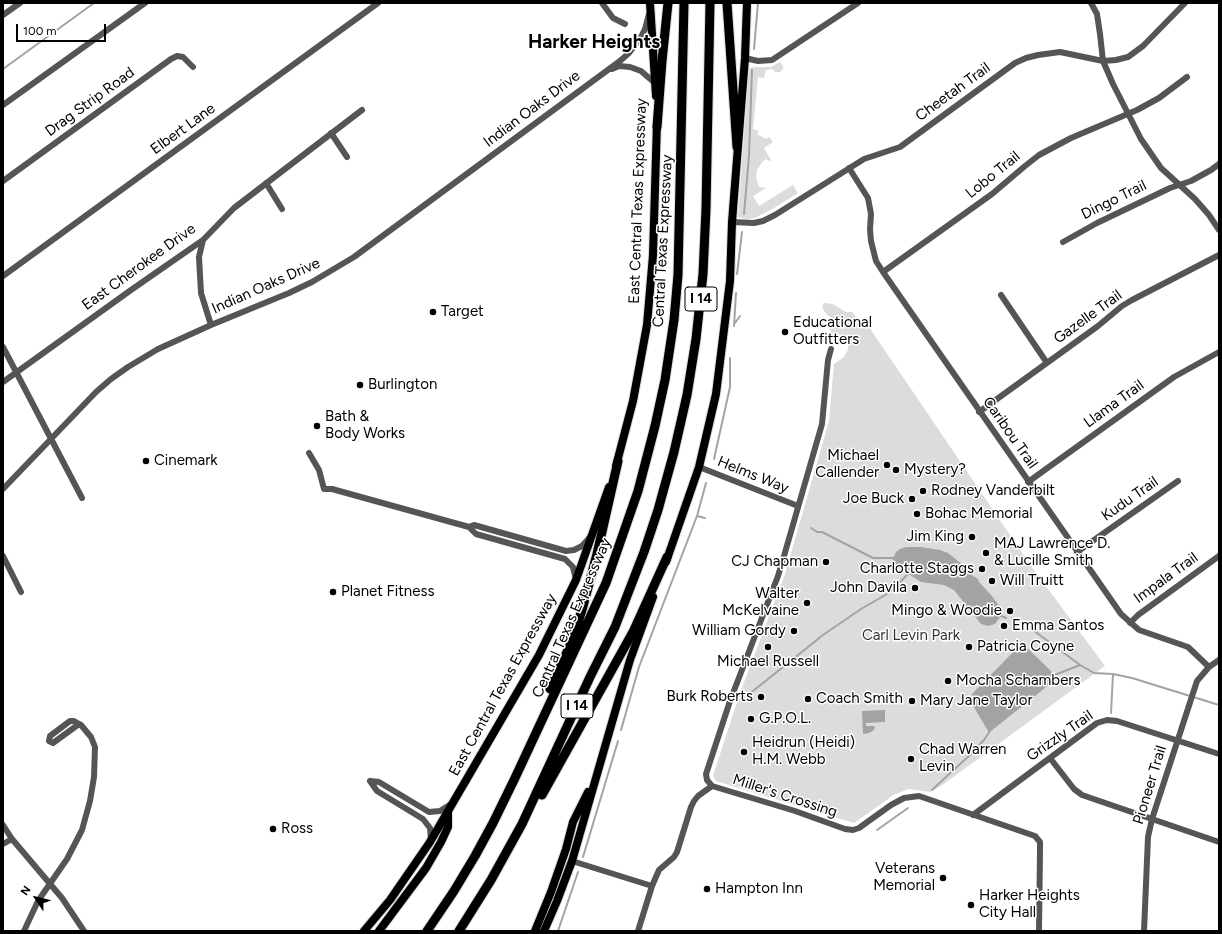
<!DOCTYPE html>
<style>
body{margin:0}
#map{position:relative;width:1222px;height:934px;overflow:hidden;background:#fff;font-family:Figtree,sans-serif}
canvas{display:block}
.frame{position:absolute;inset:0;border:4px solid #000;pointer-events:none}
.north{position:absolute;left:16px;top:878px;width:40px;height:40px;-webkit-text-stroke:3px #fff;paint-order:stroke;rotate:305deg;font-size:11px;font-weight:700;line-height:16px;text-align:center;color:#000}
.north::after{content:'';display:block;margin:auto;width:14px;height:18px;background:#000;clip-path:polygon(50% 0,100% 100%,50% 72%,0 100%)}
.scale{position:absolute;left:16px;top:24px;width:90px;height:18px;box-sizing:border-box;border:2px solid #000;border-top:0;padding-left:5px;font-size:12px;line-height:14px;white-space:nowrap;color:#000;-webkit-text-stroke:3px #fff;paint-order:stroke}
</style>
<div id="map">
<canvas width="1222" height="934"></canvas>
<div class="frame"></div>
<div class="north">N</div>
<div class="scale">100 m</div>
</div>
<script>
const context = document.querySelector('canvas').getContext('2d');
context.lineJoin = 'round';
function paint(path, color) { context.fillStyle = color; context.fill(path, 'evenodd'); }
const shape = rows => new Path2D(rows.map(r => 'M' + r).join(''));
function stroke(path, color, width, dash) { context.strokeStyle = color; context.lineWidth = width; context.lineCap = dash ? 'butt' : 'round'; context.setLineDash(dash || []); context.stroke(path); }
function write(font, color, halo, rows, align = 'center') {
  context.font = font + ' Figtree,sans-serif'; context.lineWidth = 3; context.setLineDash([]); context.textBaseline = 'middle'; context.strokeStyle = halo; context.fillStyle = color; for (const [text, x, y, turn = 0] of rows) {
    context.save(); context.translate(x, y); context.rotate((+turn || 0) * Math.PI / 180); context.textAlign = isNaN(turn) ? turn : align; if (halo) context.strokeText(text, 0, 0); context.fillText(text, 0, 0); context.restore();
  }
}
const green = shape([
 [780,62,783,66,783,69,780,72,775,72,773,69,766,70,764,78,758,77,753,129,759,131,757,134,766,139,769,137,773,142,764,148,771,160,769,161,766,159,763,161,757,170,756,177,759,187,766,188,753,196,759,206,793,185,798,193,774,208,755,218,747,219,738,217,749,68,756,67,771,67],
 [824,303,833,304,846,312,852,312,859,321,866,320,871,326,871,330,1031,566,1105,666,941,786,930,792,909,789,895,794,854,823,719,782,716,781,713,776,740,693,785,574,829,421,834,364,844,357,848,350,848,345,846,341,842,335,832,333,828,327,827,322,831,319,830,316,827,315,823,309,822,307]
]);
const water = shape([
 [906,547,921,547,940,550,948,553,963,565,973,576,978,579,979,582,992,596,999,606,1001,616,995,624,988,626,981,624,954,590,944,585,921,582,907,573,892,561,896,552,900,549],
 [1022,643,1051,671,1055,680,991,731,988,731,972,704,972,694],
 [885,710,885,722,866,723,866,726,875,726,874,730,869,733,863,734,862,711]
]);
const stream = shape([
 [754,49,758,3],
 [3,69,94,3],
 [744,214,749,156,752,70],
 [737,274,742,232],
 [735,323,740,316],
 [734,326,736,293],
 [714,459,730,387,730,358],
 [697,516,705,518],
 [811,528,817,532,822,532,873,558,894,558],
 [999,615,1006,618],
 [1033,630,1080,665,1094,673,1113,674,1132,678,1219,705],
 [1052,676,1080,665],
 [748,695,823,635,861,609,887,594,894,588,909,573],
 [717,698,722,697],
 [1111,713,1113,674],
 [621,730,639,667,697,516,706,483],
 [932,790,971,754,984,740,990,731],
 [877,830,908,808],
 [583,857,618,741],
 [558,931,578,872]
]);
const minor = shape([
 [602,3,613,18,625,24],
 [1091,3,1097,14,1100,34,1103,61,1113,84,1141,139,1161,168,1195,199,1209,215,1219,230],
 [3,15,20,3],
 [745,58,758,61,772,60,858,3],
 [612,69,619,66,630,67,641,71,656,84],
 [3,105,145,3],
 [331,133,347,157],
 [849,168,868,198,871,214,870,229,871,241,876,261,883,272,1121,614,1139,630,1188,647,1209,667],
 [3,181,171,59,177,56,183,57,193,67],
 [266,183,282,209],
 [732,222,754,223,763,221,775,215,864,159,900,147,1015,63,1026,58,1038,55,1060,52,1103,61,1116,60,1128,57,1143,46,1185,3],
 [203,240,199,257,201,293,211,325],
 [1063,242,1097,223,1170,188,1191,181,1211,170,1219,164],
 [883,272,992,194,1025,166,1039,155,1071,138,1137,110,1159,98,1187,77],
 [3,276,378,3],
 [1001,295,1047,363],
 [3,347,82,498],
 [831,349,828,360,822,424,784,556,778,576,730,701,706,774,707,780,712,786,795,811,845,829,853,830,859,828,891,805,904,798,919,796,1035,836,1040,842,1040,849,1039,931],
 [3,382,131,290,203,240,234,208,362,110],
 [979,412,1098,326,1122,306,1132,300,1219,255],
 [309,453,319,470,324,489,332,489,469,527,476,534,565,559,573,567,576,580],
 [699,467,798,506],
 [1028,482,1174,377,1219,352],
 [3,489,96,392,111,379,128,367,158,349,211,325,289,293,312,282,354,257,620,61,629,53,641,37,645,29,649,14],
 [469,527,474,525,566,551,574,550,582,546,590,537],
 [1077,552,1178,481],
 [3,556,21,592],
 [1130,623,1138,615,1219,556],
 [1050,758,1074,789,1082,795,1219,842],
 [370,781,379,782,429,812,440,811,451,804],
 [370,781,377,791,423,819,430,828,431,840],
 [973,815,1097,723,1107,720,1117,721,1219,754],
 [3,825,12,839,62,898,84,931],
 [3,844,12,839],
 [572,861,652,886],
 [24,931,38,901,67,859,82,830,90,801,94,777,95,747,91,737,81,725,79,724,74,721,70,721,50,736,49,741,53,743,79,724],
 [638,931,652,886,659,870,674,857,677,852,691,807,694,801,698,796,712,786],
 [1144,931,1148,837,1152,819,1197,681,1209,667,1219,660]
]);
const major = shape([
 [650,3,656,96],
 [616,466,633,401,647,325,653,255,657,122],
 [666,562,699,467,716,394,730,281,732,222,745,58,747,3],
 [364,931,390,900,430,842,539,655,576,580,609,487],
 [379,931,426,868,441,842,448,827,448,812],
 [535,931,551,892,566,849,573,822,588,792],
 [544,931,557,901,572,861,630,660,653,597]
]);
const highway = shape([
 [727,3,737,147],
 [657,127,662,61,668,3],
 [550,689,572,641,582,610,597,554,618,461],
 [542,795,633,632,667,557],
 [427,931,454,891,475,856,493,823,515,778,606,583,638,491,655,426,665,380,674,320,678,275,684,3],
 [459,931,491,880,522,824,590,677,615,627,644,552,658,510,674,452,687,395,696,339,703,274,706,209,710,3]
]);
const markers = [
 [433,312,4,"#000"],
 [785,332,4,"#000"],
 [360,385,4,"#000"],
 [317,426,4,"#000"],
 [146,461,4,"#000"],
 [887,465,4,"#000"],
 [896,470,4,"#000"],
 [923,491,4,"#000"],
 [912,499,4,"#000"],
 [917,514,4,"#000"],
 [972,537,4,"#000"],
 [986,553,4,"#000"],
 [826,562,4,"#000"],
 [982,569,4,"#000"],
 [992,581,4,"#000"],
 [915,588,4,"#000"],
 [333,592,4,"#000"],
 [807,603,4,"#000"],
 [1010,611,4,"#000"],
 [1004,626,4,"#000"],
 [794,631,4,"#000"],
 [768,647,4,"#000"],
 [969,647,4,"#000"],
 [948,681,4,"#000"],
 [761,697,4,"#000"],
 [808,699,4,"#000"],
 [912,701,4,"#000"],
 [751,719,4,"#000"],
 [744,752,4,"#000"],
 [911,759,4,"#000"],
 [273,829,4,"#000"],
 [943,878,4,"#000"],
 [707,889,4,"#000"],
 [971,905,4,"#000"]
];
const shields = [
 [701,299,32],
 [577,706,32]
];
const shieldNames = [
 ["I 14",701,299],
 ["I 14",577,706]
];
const streetNames = [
 ["Cheetah Trail",953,92,-36],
 ["Drag Strip Road",90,102,-36],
 ["Indian Oaks Drive",532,109,-37],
 ["Elbert Lane",183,129,-36],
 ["Lobo Trail",993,175,-39],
 ["Dingo Trail",1114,200,-26],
 ["East Central Texas Expressway",638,201,-88],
 ["Central Texas Expressway",663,241,-87],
 ["East Cherokee Drive",139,267,-36],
 ["Indian Oaks Drive",266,286,-24],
 ["Gazelle Trail",1088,317,-36],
 ["Llama Trail",1114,404,-36],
 ["Caribou Trail",1010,433,55],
 ["Helms Way",753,475,22],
 ["Kudu Trail",1130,499,-35],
 ["Impala Trail",1166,578,-36],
 ["Central Texas Expressway",572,618,-66],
 ["East Central Texas Expressway",503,685,-61],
 ["Grizzly Trail",1060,736,-35],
 ["Pioneer Trail",1150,785,-73],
 ["Miller's Crossing",785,796,18]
];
const poiNames = [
 ["Target",441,312],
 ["Educational",793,323],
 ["Outfitters",793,340],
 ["Burlington",368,385],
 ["Bath &",325,417],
 ["Body Works",325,434],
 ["Michael",879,456,"right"],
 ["Callender",879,473,"right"],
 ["Cinemark",154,461],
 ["Mystery?",904,470],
 ["Rodney Vanderbilt",931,491],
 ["Joe Buck",904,499,"right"],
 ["Bohac Memorial",925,514],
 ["Jim King",964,537,"right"],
 ["MAJ Lawrence D.",994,544],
 ["& Lucille Smith",994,561],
 ["CJ Chapman",818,562,"right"],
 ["Charlotte Staggs",974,569,"right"],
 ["Will Truitt",1000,581],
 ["John Davila",907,588,"right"],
 ["Planet Fitness",341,592],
 ["Walter",799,594,"right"],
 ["McKelvaine",799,611,"right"],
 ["Mingo & Woodie",1002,611,"right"],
 ["Emma Santos",1012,626],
 ["William Gordy",786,631,"right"],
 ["Patricia Coyne",977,647],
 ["Michael Russell",768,662,"center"],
 ["Mocha Schambers",956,681],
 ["Burk Roberts",753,697,"right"],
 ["Coach Smith",816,699],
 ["Mary Jane Taylor",920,701],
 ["G.P.O.L.",759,719],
 ["Heidrun (Heidi)",752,743],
 ["H.M. Webb",752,760],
 ["Chad Warren",919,750],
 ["Levin",919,767],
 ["Ross",281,829],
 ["Veterans",935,869,"right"],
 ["Memorial",935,886,"right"],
 ["Hampton Inn",715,889],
 ["Harker Heights",979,896],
 ["City Hall",979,913]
];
const parkNames = [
 ["Carl Levin Park",911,636]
];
const districtNames = [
 ["Harker Heights",594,42]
];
paint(green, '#dcdcdc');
paint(water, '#a3a3a3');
stroke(stream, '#a3a3a3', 2);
stroke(major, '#dbdbdb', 10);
stroke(highway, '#dbdbdb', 11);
stroke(minor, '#555', 6);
stroke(major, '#000', 8);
stroke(highway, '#000', 9);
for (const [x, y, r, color] of markers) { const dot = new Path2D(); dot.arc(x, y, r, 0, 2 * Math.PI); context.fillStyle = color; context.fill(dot); stroke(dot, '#fff', 1.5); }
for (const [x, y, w] of shields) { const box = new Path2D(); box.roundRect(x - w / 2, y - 12, w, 24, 3); context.fillStyle = '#fff'; context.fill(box); stroke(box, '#000', 1); }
write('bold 14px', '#000', null, shieldNames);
write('15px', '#000', '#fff', streetNames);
write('15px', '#000', '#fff', poiNames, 'left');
write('15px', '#333', '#fff', parkNames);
write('bold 19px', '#000', '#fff', districtNames);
</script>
